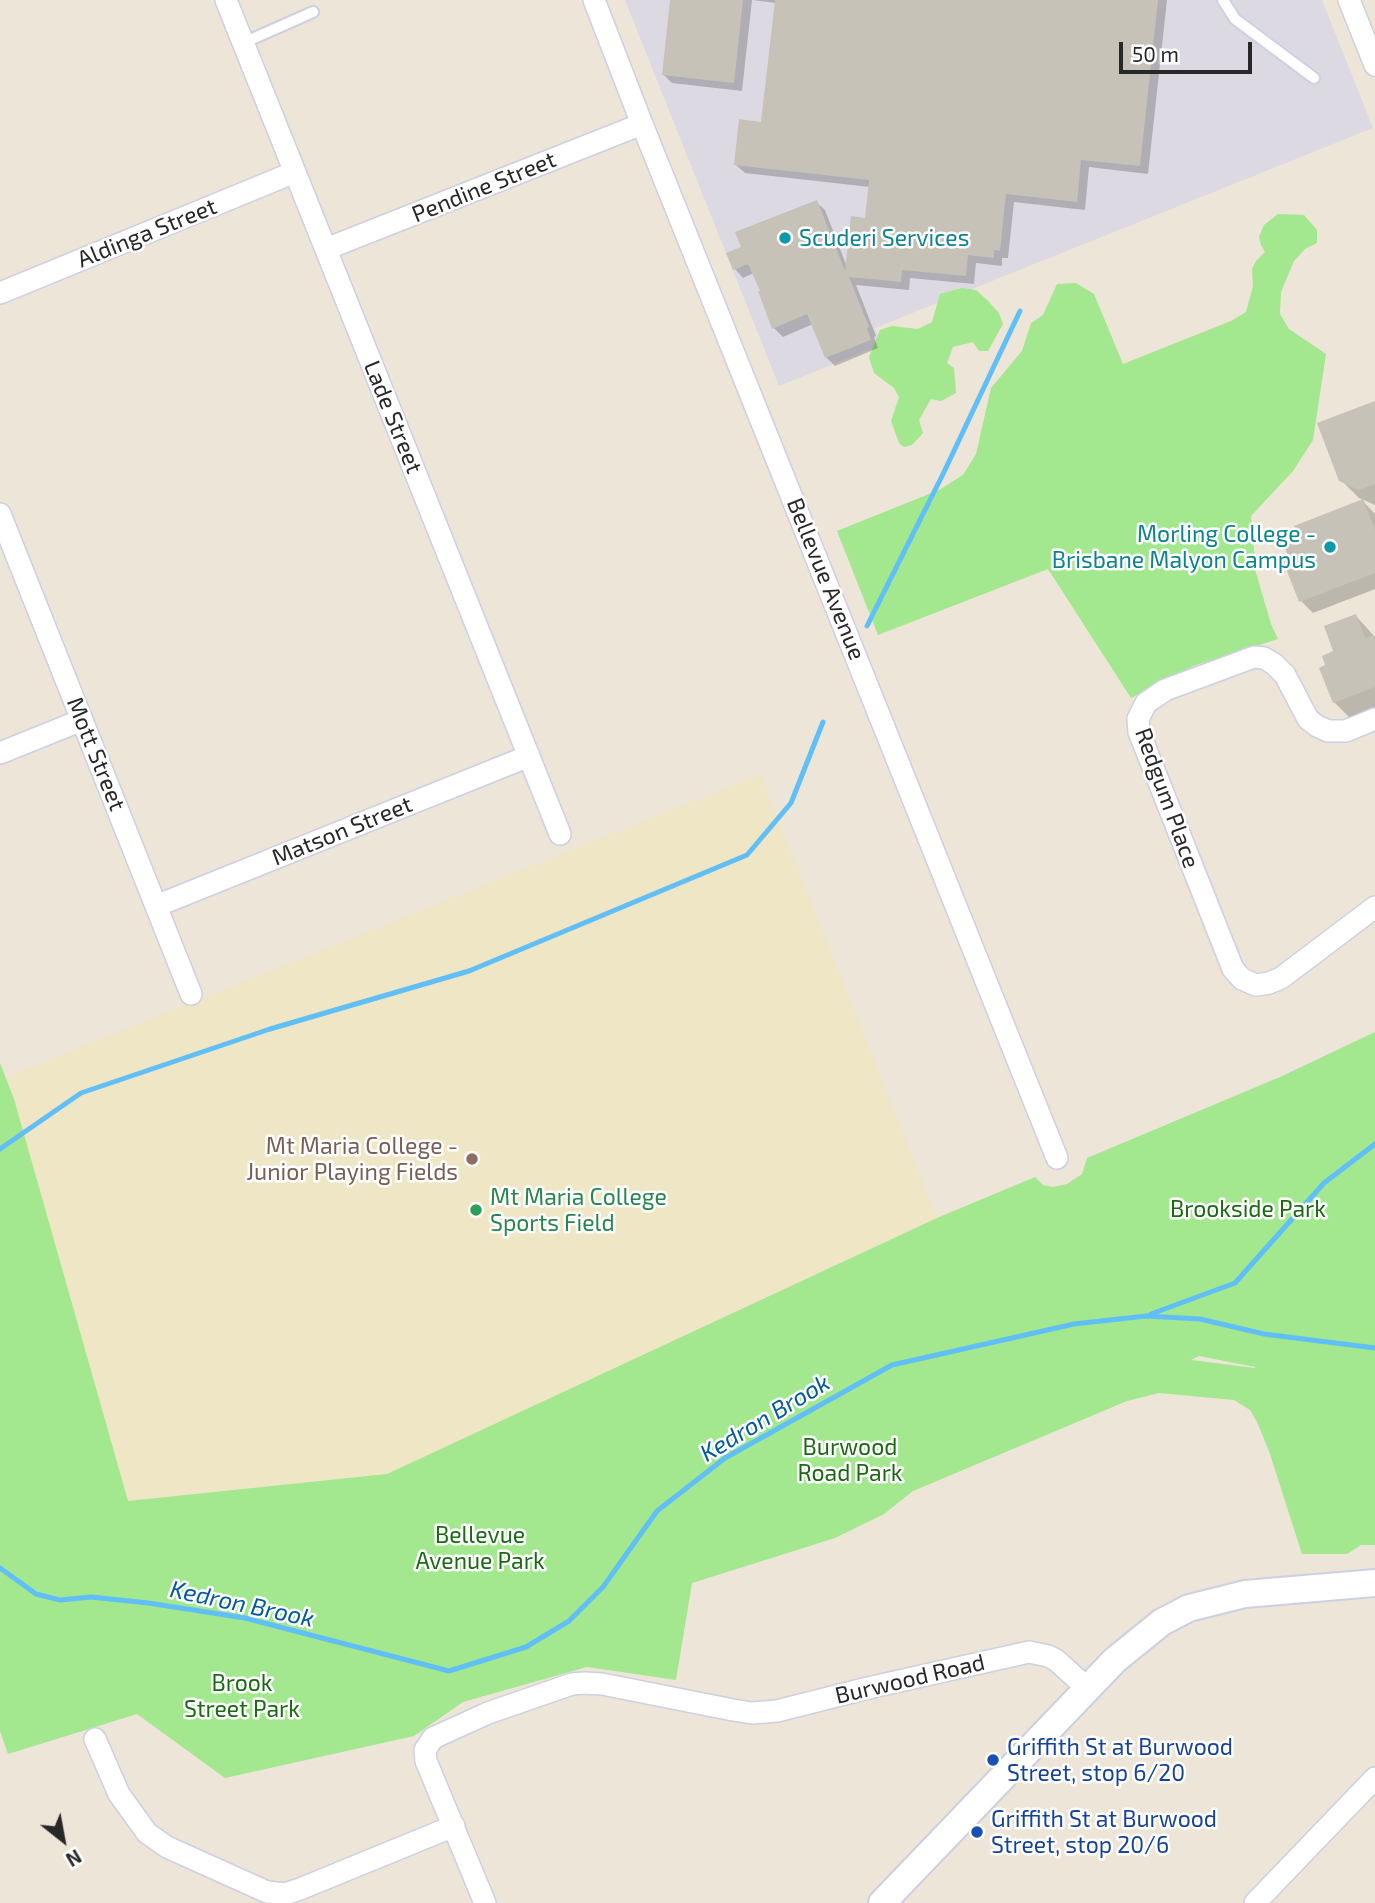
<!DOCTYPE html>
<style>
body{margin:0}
#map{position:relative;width:1375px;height:1903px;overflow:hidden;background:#ece5d8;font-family:"Exo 2",sans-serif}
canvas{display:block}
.north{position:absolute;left:28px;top:1805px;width:70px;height:70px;-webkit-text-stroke:5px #fff;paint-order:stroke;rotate:149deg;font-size:19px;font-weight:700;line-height:28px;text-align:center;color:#282828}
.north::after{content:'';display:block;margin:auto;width:24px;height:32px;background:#282828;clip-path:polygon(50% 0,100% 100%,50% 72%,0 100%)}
.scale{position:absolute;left:1119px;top:42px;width:133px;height:32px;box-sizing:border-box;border:4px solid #282828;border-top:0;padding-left:9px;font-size:21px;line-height:24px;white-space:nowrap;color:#282828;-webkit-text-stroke:5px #fff;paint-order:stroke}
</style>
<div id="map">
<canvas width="1375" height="1903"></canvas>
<div class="north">N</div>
<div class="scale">50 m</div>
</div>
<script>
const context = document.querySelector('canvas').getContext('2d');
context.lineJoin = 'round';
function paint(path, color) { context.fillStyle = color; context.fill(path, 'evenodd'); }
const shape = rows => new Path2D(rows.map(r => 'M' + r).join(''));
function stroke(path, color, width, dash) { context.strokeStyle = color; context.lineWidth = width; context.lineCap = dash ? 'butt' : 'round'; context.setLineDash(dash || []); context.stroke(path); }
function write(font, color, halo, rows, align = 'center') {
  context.font = font + ' "Exo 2",sans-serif'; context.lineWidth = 5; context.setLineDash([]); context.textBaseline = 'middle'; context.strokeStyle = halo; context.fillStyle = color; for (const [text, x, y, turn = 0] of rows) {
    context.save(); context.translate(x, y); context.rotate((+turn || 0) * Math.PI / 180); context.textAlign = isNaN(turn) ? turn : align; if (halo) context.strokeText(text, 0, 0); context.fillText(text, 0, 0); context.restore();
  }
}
const industrial = shape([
 [625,0,1322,0,1373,128,875,328,881,345,779,386]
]);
const education = shape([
 [760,774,937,1218,387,1474,127,1501,14,1099,6,1077]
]);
const green = shape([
 [1278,214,1304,215,1317,230,1317,243,1305,249,1294,261,1281,292,1280,314,1289,329,1326,354,1313,440,1293,471,1251,516,1256,573,1271,624,1278,639,1193,666,1131,698,1048,569,878,635,837,531,939,490,963,475,976,454,991,388,1022,351,1031,323,1043,315,1057,284,1076,283,1094,294,1123,364,1231,321,1246,312,1253,286,1252,269,1256,261,1265,252,1261,245,1259,237,1264,225],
 [962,288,976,290,988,301,999,313,1003,324,988,351,979,351,973,342,953,347,947,363,954,368,956,393,941,401,931,399,919,420,923,433,912,445,904,447,899,443,891,421,899,397,894,388,874,373,869,357,880,330,892,326,918,329,932,322,940,294],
 [1375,1032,1375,1545,1361,1545,1347,1554,1302,1554,1269,1451,1257,1422,1250,1410,1234,1400,1159,1393,1127,1401,913,1491,884,1514,835,1538,692,1583,676,1680,587,1667,463,1702,414,1736,225,1778,137,1714,8,1754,0,1731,0,1063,14,1099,128,1501,387,1474,937,1218,1035,1177,1043,1185,1053,1187,1067,1184,1082,1174,1087,1158,1280,1077],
 [1199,1356,1255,1367,1255,1368,1191,1360]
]);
const shadow = shape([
 [671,0,1167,0,1148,174,1089,167,1085,210,1014,202,1008,258,1002,258,1002,266,976,263,974,284,910,278,909,290,856,285,876,336,874,337,878,348,835,366,826,357,813,324,783,337,774,328,754,273,743,278,735,269,743,248,816,202,825,210,847,267,866,219,870,187,745,173,736,165,763,124,776,3,752,0,742,91,672,83,663,74],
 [1375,403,1375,505,1359,498,1341,480],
 [1363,501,1375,514,1375,589,1313,613,1301,601],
 [1356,616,1375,637,1375,711,1352,720,1334,702,1328,666]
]);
const stream = shape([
 [867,626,944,472,1020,311],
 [0,1149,81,1093,270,1029,469,971,747,855,791,803,823,722],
 [1151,1314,1235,1283,1324,1183,1375,1144],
 [0,1568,36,1594,60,1600,91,1597,148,1603,245,1618,449,1671,526,1647,569,1621,603,1587,657,1511,725,1458,892,1365,1074,1324,1146,1316,1200,1319,1264,1334,1375,1348]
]);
const building = shape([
 [670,0,743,0,734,83,662,75],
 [775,0,1158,0,1140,166,1081,160,1077,202,1006,194,1000,251,994,250,994,258,968,255,966,276,902,270,901,282,849,277,869,327,867,328,871,340,825,358,807,314,772,329,758,291,760,291,748,264,733,270,726,253,741,247,735,232,817,200,845,271,851,216,865,218,869,180,734,165,739,119,761,122],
 [1375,401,1375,484,1359,490,1339,481,1317,423],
 [1363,499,1375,530,1375,573,1299,602,1282,558,1288,556,1281,538,1297,532,1294,526],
 [1356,614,1365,638,1375,635,1375,687,1333,703,1319,668,1325,665,1322,656,1333,651,1324,626]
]);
const service = shape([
 [1223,0,1235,19,1314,78],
 [243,43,313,12]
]);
const minor = shape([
 [226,0,560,834],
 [594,0,642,124,1057,1158],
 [1349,0,1375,65],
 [326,249,642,124],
 [0,293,295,172],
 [0,514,191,994],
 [1375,719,1346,731,1328,731,1317,726,1308,719,1285,675,1274,664,1264,658,1254,657,1165,690,1146,703,1138,719,1139,732,1233,969,1242,979,1256,985,1269,983,1281,978,1375,907],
 [0,753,82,720],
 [156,906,529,756],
 [95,1739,119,1794,147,1833,167,1847,267,1892,285,1894,300,1889,454,1826],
 [485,1903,426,1761,425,1750,433,1738,488,1713,572,1684,584,1683,602,1684,733,1710,752,1713,777,1711,868,1688,1029,1652,1048,1656,1056,1660,1087,1688],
 [1255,1903,1375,1778]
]);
const tertiary = shape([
 [882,1903,1115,1660,1162,1622,1189,1608,1245,1594,1375,1583]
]);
const markers = [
 [785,238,7,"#0f9aa8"],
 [1330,547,7,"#0f9aa8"],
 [472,1159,7,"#8d6e63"],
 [476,1210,7,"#2e9e5b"],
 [993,1760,7,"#1a4fb4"],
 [977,1832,7,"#1a4fb4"]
];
const streetNames = [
 ["Pendine Street",484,187,-22],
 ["Aldinga Street",147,233,-22],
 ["Lade Street",393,417,68],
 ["Bellevue Avenue",826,579,68],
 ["Mott Street",96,754,68],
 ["Redgum Place",1167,798,70],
 ["Matson Street",342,831,-22],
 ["Burwood Road",910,1679,-13]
];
const cultureNames = [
 ["Scuderi Services",799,238],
 ["Morling College -",1316,534,"right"],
 ["Brisbane Malyon Campus",1316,560,"right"]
];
const educationNames = [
 ["Mt Maria College -",458,1146],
 ["Junior Playing Fields",458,1172]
];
const leisureNames = [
 ["Mt Maria College",490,1197],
 ["Sports Field",490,1223]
];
const parkNames = [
 ["Brookside Park",1248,1209],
 ["Burwood",850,1447],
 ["Road Park",850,1473],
 ["Bellevue",480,1535],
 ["Avenue Park",480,1561],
 ["Brook",242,1683],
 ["Street Park",242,1709]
];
const transitNames = [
 ["Griffith St at Burwood",1007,1747],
 ["Street, stop 6/20",1007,1773],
 ["Griffith St at Burwood",991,1819],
 ["Street, stop 20/6",991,1845]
];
const waterNames = [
 ["Kedron Brook",765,1418,-31],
 ["Kedron Brook",242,1604,12]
];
paint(industrial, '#ddd9e3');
paint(education, '#efe6c5');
paint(green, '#a3e78f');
paint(shadow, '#0003');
stroke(stream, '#61bff7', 5);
paint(building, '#c7c2b8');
stroke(service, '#cdcfe2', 14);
stroke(minor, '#cdcfe2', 24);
stroke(tertiary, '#cdcfe2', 30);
stroke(service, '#fff', 10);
stroke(minor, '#fff', 21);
stroke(tertiary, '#fff', 26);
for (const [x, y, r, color] of markers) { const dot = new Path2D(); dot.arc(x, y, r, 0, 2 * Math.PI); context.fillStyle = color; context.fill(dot); stroke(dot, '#fff', 2.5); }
write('23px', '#282828', '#fff', streetNames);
write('23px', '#0d838f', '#fff', cultureNames, 'left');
write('23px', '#785e54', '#fff', educationNames, 'right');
write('23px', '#27864d', '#fff', leisureNames, 'left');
write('23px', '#1c6914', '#fff', parkNames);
write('23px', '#164399', '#fff', transitNames, 'left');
write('italic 24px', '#0359a0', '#fff', waterNames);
</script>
